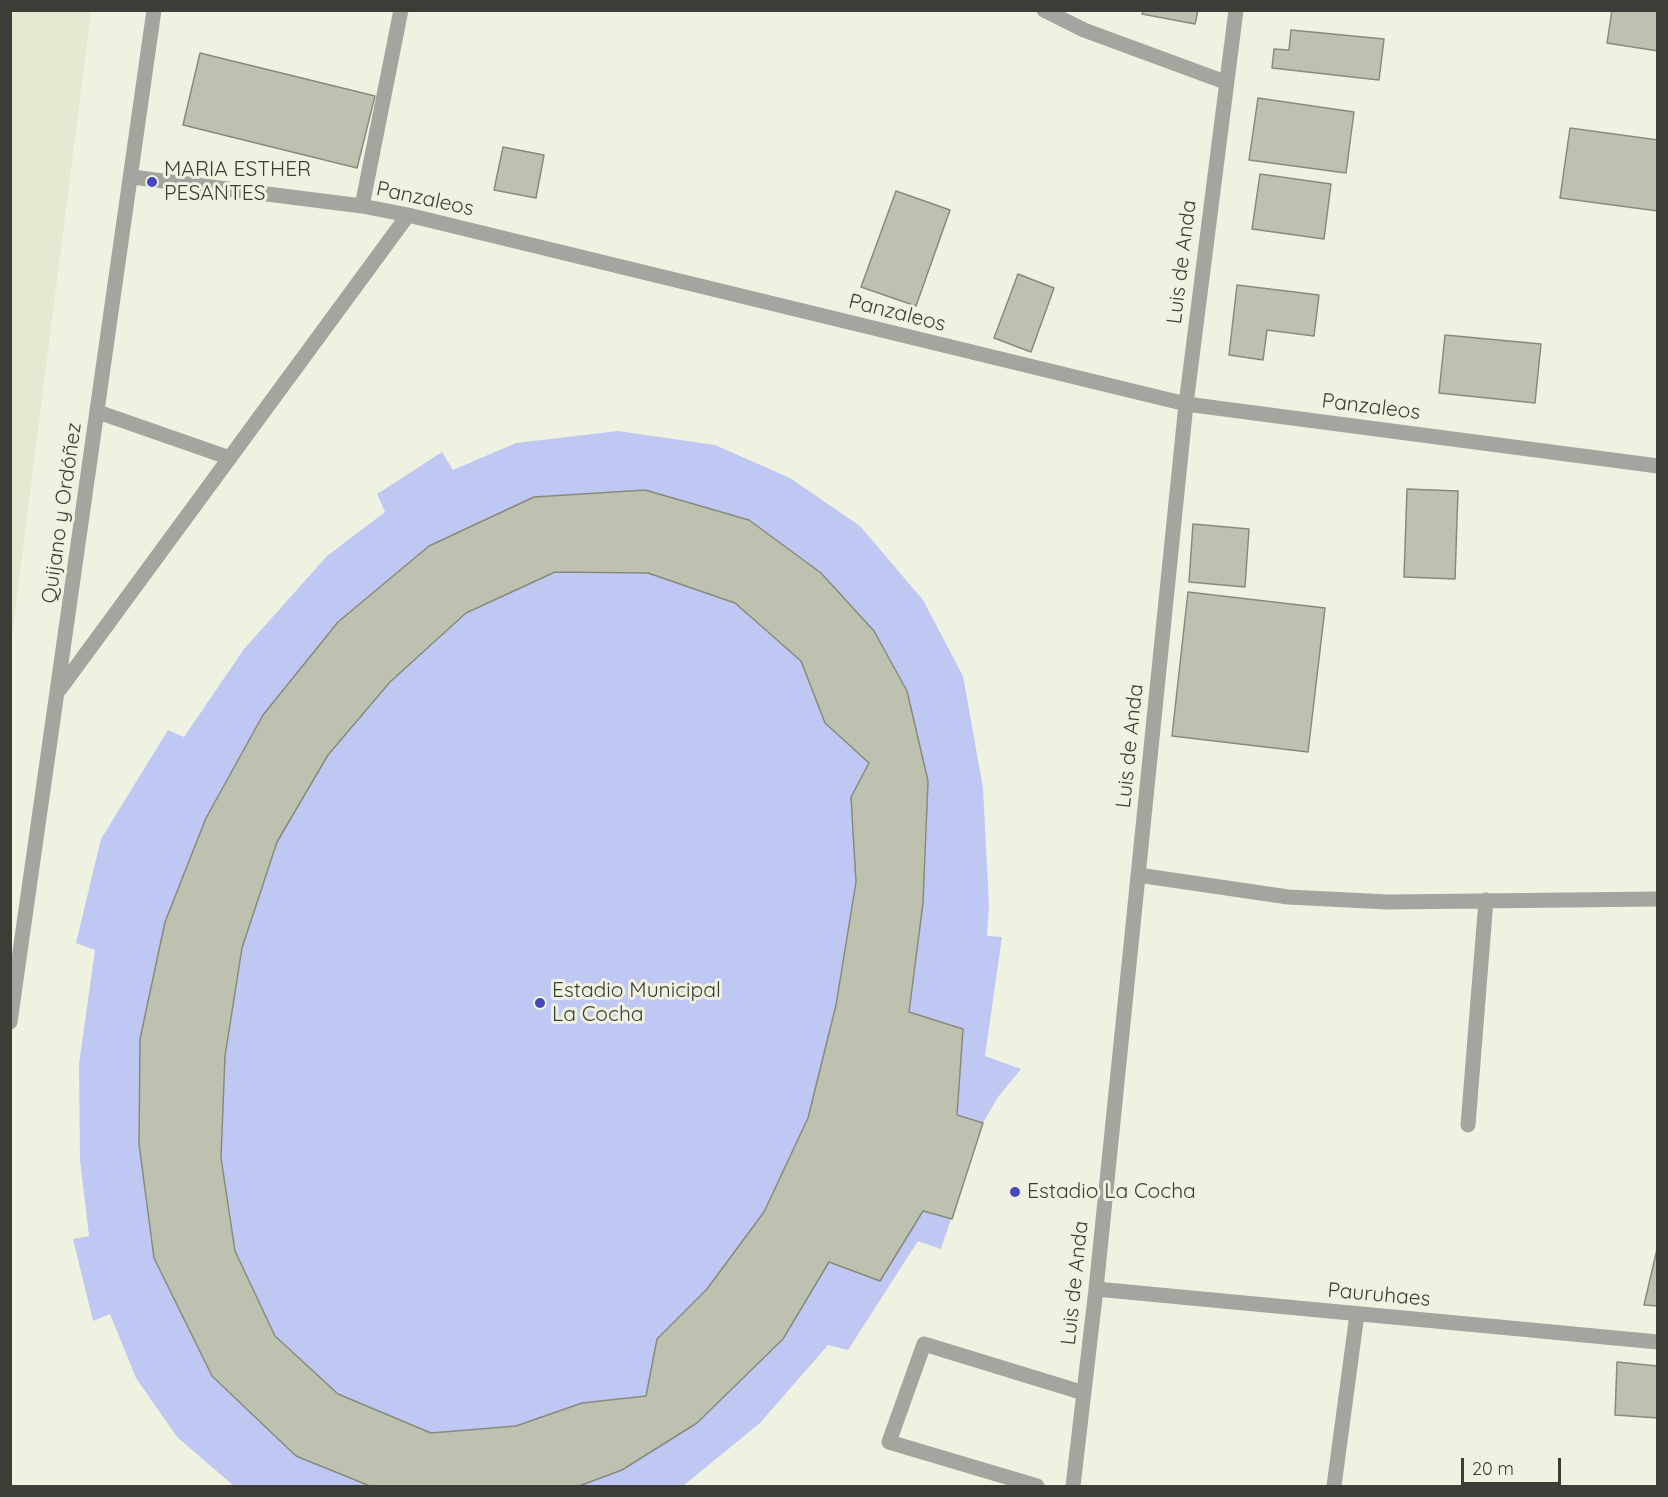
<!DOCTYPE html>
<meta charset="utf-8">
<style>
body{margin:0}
#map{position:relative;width:1668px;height:1497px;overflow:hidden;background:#f0f2e1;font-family:Quicksand,sans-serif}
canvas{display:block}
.frame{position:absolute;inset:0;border:12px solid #3c3d36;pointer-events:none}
.scale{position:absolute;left:1461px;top:1458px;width:100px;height:27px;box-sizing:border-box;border:3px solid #3c3d36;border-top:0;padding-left:8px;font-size:18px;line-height:21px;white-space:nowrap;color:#3c3d36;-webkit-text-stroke:4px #f0f2e1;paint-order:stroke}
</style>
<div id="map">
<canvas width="1668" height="1497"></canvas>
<div class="frame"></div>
<div class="scale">20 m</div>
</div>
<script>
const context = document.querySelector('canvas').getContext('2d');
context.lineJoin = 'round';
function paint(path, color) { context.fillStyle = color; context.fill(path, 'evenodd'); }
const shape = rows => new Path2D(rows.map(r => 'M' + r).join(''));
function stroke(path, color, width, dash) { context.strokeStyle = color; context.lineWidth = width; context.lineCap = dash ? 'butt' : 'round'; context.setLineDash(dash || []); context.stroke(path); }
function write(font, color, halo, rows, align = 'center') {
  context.font = font + ' Quicksand,sans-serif'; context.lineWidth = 6; context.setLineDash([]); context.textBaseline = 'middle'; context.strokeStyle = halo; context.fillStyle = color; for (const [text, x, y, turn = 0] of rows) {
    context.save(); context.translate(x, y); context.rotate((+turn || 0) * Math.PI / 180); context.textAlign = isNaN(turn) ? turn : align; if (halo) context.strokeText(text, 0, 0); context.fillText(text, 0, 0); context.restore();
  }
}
const built = shape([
 [11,10,91,11,11,645,10,11]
]);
const green = shape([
 [618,431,715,445,790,478,860,526,923,600,963,676,983,788,989,905,987,936,1002,937,985,1056,1021,1069,998,1097,983,1123,941,1249,918,1241,848,1350,828,1345,760,1423,683,1486,234,1486,177,1437,136,1378,110,1314,93,1321,73,1239,89,1236,80,1161,79,1064,95,950,76,943,101,839,168,730,184,737,244,649,327,556,385,512,377,494,442,452,453,470,516,443]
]);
const building = shape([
 [1143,10,1198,10,1195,24,1142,14,1143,10],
 [1612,10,1658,10,1658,51,1607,43,1612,10],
 [1291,30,1384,39,1379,80,1272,68,1274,49,1289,50,1291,30],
 [200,53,375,96,357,168,183,125,200,53],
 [1258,98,1354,112,1346,173,1249,160,1258,98],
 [1570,128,1658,140,1658,211,1560,198,1570,128],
 [503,147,544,155,536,198,494,190,503,147],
 [1260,174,1331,184,1324,239,1252,229,1260,174],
 [896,191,950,210,916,306,861,287,896,191],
 [1018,274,1054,288,1031,352,994,338,1018,274],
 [1237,285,1319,295,1314,336,1267,330,1263,360,1229,355,1237,285],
 [1445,335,1541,344,1535,403,1439,393,1445,335],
 [1407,489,1458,491,1455,579,1404,577,1407,489],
 [645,490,749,520,821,573,874,631,907,691,928,781,923,903,909,1012,963,1029,957,1115,983,1123,952,1219,923,1211,880,1281,829,1262,783,1339,697,1423,622,1470,579,1486,370,1486,296,1456,212,1376,154,1258,139,1144,140,1039,165,922,206,818,263,715,338,622,429,546,534,497,645,490],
 [555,572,648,573,735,603,801,661,825,723,869,763,851,797,856,882,836,1005,808,1118,764,1212,707,1289,657,1339,646,1396,582,1403,516,1426,431,1433,338,1394,275,1336,235,1251,221,1158,225,1056,242,948,277,842,328,755,390,682,466,613,555,572],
 [1193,524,1249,529,1245,587,1189,582,1193,524],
 [1188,592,1325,608,1308,752,1172,736,1188,592],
 [1658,1245,1658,1306,1644,1305,1658,1245],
 [1617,1362,1658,1366,1658,1418,1615,1415,1617,1362]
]);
const minor = shape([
 [1044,10,1084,30,1225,82],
 [132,177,362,206,408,215,1186,404,1658,466],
 [362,206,401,10],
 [98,412,230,458],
 [60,689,408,215],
 [1138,875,1288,897,1388,902,1658,899],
 [10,1022,154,10],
 [1468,1125,1486,900],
 [1096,1289,1658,1342],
 [1037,1486,889,1442,924,1344,1084,1393],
 [1073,1486,1096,1289,1186,404,1236,10],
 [1334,1486,1357,1314]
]);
const markers = [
 [152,182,6,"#4547bc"],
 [540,1003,6,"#4547bc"],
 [1015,1192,6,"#4547bc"]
];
const poiNames = [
 ["MARIA ESTHER",164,170],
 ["PESANTES",164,194],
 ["Estadio Municipal",552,991],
 ["La Cocha",552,1015],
 ["Estadio La Cocha",1027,1192]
];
const streetNames = [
 ["Panzaleos",425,199,12],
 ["Luis de Anda",1182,262,-83],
 ["Panzaleos",897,313,14],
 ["Panzaleos",1371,407,7],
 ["Quijano y Ordóñez",62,513,-82],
 ["Luis de Anda",1130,746,-84],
 ["Luis de Anda",1075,1283,-84],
 ["Pauruhaes",1379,1295,5]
];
paint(built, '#e6e9d1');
paint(green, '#bfc8f2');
paint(building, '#bec1b0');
stroke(building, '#888b7b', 1.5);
stroke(minor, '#a4a59e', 15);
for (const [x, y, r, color] of markers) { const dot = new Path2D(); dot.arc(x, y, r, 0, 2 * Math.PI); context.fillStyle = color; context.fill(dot); stroke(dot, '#f0f2e1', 2); }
write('21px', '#3c3d36', '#f0f2e1', poiNames, 'left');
write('21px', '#3c3d36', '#f0f2e1', streetNames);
</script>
